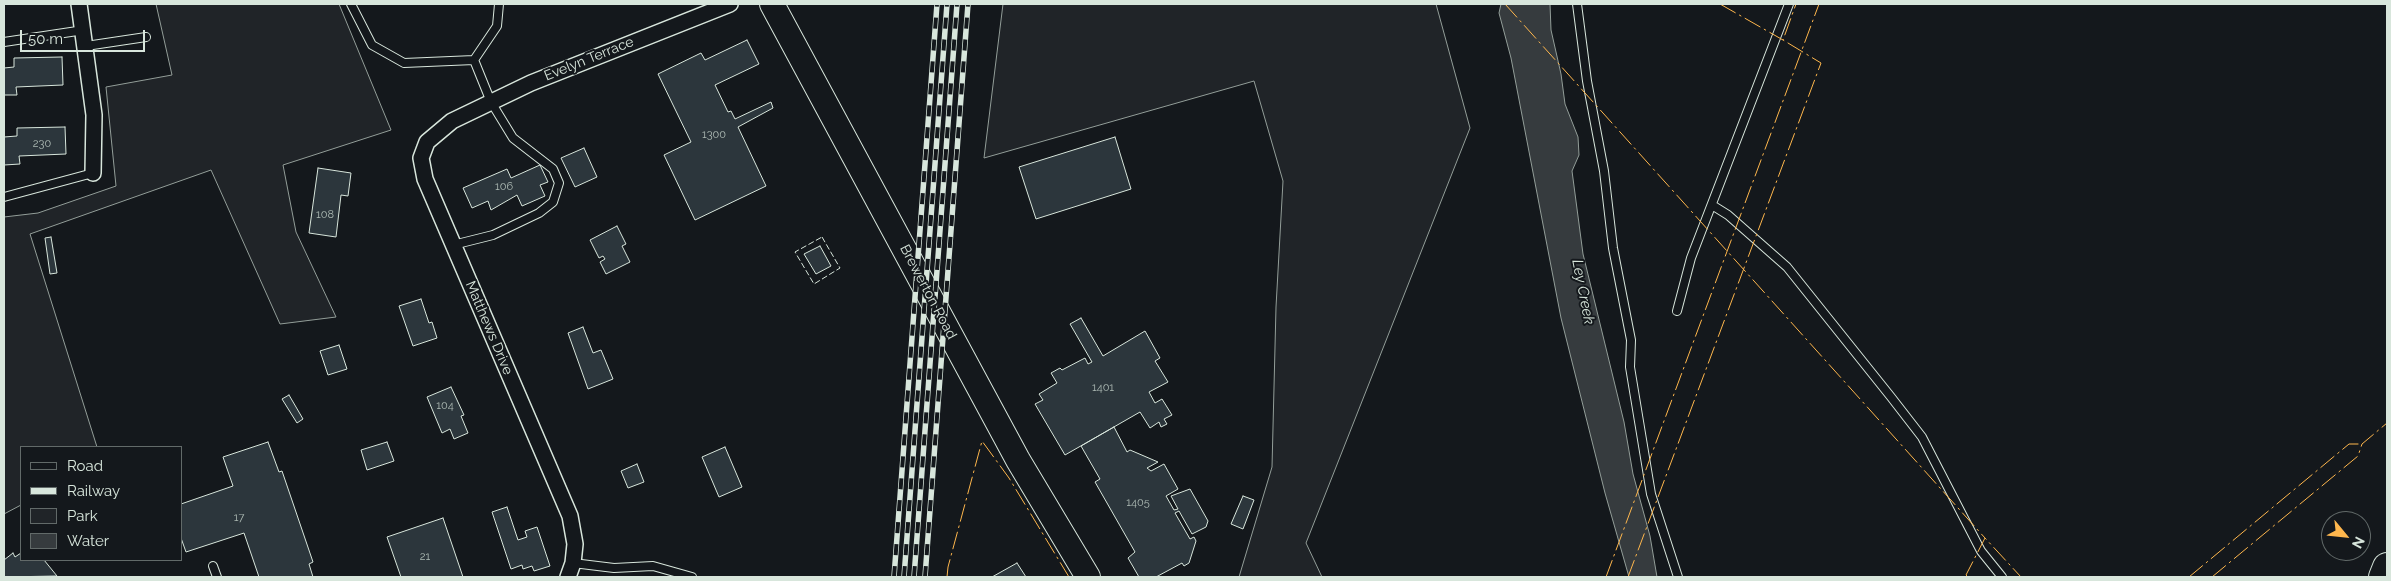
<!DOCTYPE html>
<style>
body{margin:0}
#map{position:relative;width:2391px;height:581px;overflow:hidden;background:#14181c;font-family:Raleway,sans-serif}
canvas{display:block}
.frame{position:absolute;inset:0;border:5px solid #d8e6dc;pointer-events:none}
.legend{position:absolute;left:20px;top:446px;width:162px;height:115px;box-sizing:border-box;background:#14181c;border:1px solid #626a69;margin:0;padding:6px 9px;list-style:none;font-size:15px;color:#d8e6dc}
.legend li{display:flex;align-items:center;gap:10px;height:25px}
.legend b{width:25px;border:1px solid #626a69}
.north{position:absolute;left:2321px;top:511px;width:50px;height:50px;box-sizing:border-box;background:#14181c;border:1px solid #626a69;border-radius:50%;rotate:118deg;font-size:14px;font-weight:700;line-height:20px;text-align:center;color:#d8e6dc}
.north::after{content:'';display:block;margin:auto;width:18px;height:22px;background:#ffb74d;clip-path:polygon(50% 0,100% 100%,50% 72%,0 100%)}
.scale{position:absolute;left:20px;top:30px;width:125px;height:22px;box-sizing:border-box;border:2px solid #d8e6dc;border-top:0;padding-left:6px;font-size:15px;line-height:18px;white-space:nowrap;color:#d8e6dc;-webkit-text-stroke:4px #14181c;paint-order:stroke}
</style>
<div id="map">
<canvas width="2391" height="581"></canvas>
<div class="frame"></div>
<ul class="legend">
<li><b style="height:6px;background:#14181c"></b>Road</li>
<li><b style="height:6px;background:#d8e6dc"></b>Railway</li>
<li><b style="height:14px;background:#202428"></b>Park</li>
<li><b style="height:14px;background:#363b3e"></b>Water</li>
</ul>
<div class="north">N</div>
<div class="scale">50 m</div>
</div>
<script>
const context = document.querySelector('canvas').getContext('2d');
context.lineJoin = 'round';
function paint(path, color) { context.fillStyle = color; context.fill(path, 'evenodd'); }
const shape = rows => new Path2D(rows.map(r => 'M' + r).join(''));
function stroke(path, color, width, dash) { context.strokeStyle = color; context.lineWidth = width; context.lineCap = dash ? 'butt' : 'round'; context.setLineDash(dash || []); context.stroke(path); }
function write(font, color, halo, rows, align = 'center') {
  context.font = font + ' Raleway,sans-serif'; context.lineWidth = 4; context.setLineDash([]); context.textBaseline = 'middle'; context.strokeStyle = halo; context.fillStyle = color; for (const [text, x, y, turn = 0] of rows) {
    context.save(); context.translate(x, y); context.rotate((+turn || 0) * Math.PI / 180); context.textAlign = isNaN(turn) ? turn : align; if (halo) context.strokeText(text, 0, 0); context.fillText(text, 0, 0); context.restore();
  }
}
const green = shape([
 [156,4,339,4,391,130,283,165,296,232,336,317,280,324,211,170,30,234,97,447,21,447,21,505,4,514,4,217,38,213,116,186,106,87,172,75,156,4],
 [1003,4,1436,4,1470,128,1306,543,1322,577,1239,577,1272,467,1276,307,1283,181,1254,81,984,158,1003,4]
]);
const water = shape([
 [1501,4,1550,4,1551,30,1561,74,1565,104,1578,137,1579,155,1572,171,1583,254,1624,422,1633,474,1650,536,1657,577,1629,577,1605,493,1561,318,1511,58,1499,13,1501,4]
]);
const building = shape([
 [747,40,759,64,715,85,728,112,731,111,735,119,771,102,773,108,738,127,766,186,695,220,664,155,691,142,658,74,701,53,705,60,747,40],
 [62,57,63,85,16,87,17,95,4,95,4,68,14,67,14,58,62,57],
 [65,127,66,154,19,156,20,164,4,165,4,137,17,136,17,128,65,127],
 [1115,137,1131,189,1036,219,1019,167,1115,137],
 [584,148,597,177,575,187,561,158,584,148],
 [540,165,548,182,540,185,545,196,522,206,517,195,491,210,488,201,472,208,463,188,507,169,511,178,540,165],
 [318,168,351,173,348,196,341,195,336,237,309,233,318,168],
 [617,226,626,244,622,246,630,262,606,274,600,262,605,259,603,256,599,258,590,240,617,226],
 [51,237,57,273,50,274,45,238,51,237],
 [820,246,831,266,816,274,804,254,820,246],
 [421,299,429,323,432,322,437,338,413,346,399,306,421,299],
 [1081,318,1103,356,1145,331,1160,358,1155,361,1168,382,1149,392,1155,403,1162,399,1172,415,1164,419,1167,424,1161,427,1159,422,1150,428,1140,412,1065,455,1035,404,1043,400,1039,394,1057,383,1051,373,1060,368,1062,370,1085,358,1088,364,1092,362,1070,324,1081,318],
 [583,327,593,353,601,350,613,379,588,389,568,333,583,327],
 [339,345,347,369,328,375,320,351,339,345],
 [451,387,464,415,461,416,468,433,454,439,450,429,442,433,427,397,451,387],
 [289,395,303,419,297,423,282,399,289,395],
 [1114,427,1127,452,1130,450,1158,462,1147,468,1151,471,1164,464,1178,489,1166,496,1174,510,1178,509,1171,496,1190,489,1208,521,1206,527,1192,534,1179,511,1175,513,1190,539,1194,537,1196,541,1189,563,1184,566,1182,563,1156,577,1139,577,1128,558,1135,552,1095,482,1100,479,1081,446,1114,427],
 [268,442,279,472,282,471,313,562,309,564,313,577,259,577,244,533,186,552,181,538,181,504,233,486,223,457,268,442],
 [387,442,394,461,367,470,361,450,387,442],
 [725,447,742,487,719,497,702,457,725,447],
 [637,464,644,482,628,488,621,471,637,464],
 [1243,496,1254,500,1243,529,1231,524,1243,496],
 [507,507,518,540,527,537,525,531,537,527,550,566,534,571,532,566,523,569,522,565,511,569,492,512,507,507],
 [443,518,463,577,401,577,387,537,443,518],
 [13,553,15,557,21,553,21,560,44,560,57,576,4,577,4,560,13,553],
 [1017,563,1026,577,992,577,1017,563]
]);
const service = shape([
 [351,4,372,45,404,63,474,60],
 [1577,4,1587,81,1604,171,1613,248,1631,340,1630,367,1651,494,1678,577],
 [4,42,84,30],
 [86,46,146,37],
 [4,197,93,173],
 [1712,205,1728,215,1787,267,1891,397,1922,437,1981,551,2002,577],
 [453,245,493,235,539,213,553,202,559,183,553,169,513,138,491,102,474,60,497,26,499,4],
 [1677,311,1691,258,1789,4],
 [573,563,614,568,653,566,692,577],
 [213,566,217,577]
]);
const minor = shape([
 [79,4,94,115,93,173],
 [568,577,573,563,575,544,570,516,425,179,421,158,427,142,452,121,531,83,730,4]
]);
const primary = shape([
 [772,4,1018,460,1088,577]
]);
const motorway = shape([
 [2383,577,2387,567]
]);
const rail = shape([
 [894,577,937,4],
 [904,577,947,4],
 [914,577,957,4],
 [925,577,968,4]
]);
const fence = shape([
 [822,237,840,268,814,284,795,252,822,237]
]);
const power = shape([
 [1505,4,1985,538],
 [1720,4,1783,40],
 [947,577,948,567,982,441,1009,478,1069,577],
 [1606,577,1819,4],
 [1628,577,1821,63,1783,40,1796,4],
 [1968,577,1966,575,1985,538,2021,577],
 [2189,577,2349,444,2362,444],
 [2212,577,2358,456,2362,444,2387,423]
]);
const numberNames = [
 ["1300",714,135],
 ["230",42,144],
 ["106",504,187],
 ["108",325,215],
 ["1401",1103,388],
 ["104",445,406],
 ["1405",1138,503],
 ["17",239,518],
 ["21",425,557]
];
const streetNames = [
 ["Evelyn Terrace",589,59,-22],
 ["Brewerton Road",928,292,62],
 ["Matthews Drive",489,328,67]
];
const waterNames = [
 ["Ley Creek",1583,292,79]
];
paint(green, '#202428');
stroke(green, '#939e99', 1);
paint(water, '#363b3e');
stroke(water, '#939e99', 1);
paint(building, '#2c363c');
stroke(building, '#d8e6dc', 1);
stroke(service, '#d8e6dc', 10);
stroke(minor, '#d8e6dc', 18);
stroke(primary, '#d8e6dc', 26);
stroke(motorway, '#d8e6dc', 30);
stroke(service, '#14181c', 8);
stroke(minor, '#14181c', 15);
stroke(primary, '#14181c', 24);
stroke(motorway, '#14181c', 28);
stroke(rail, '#d8e6dc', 5.5);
stroke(rail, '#14181c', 4, [11]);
stroke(fence, '#d8e6dc', 1, [6, 2.5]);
stroke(power, '#ffb74d', 1, [18, 4, 2.5, 4]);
write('11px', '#adbab4', null, numberNames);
write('14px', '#d8e6dc', '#14181c', streetNames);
write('italic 15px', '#d8e6dc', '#14181c', waterNames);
</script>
